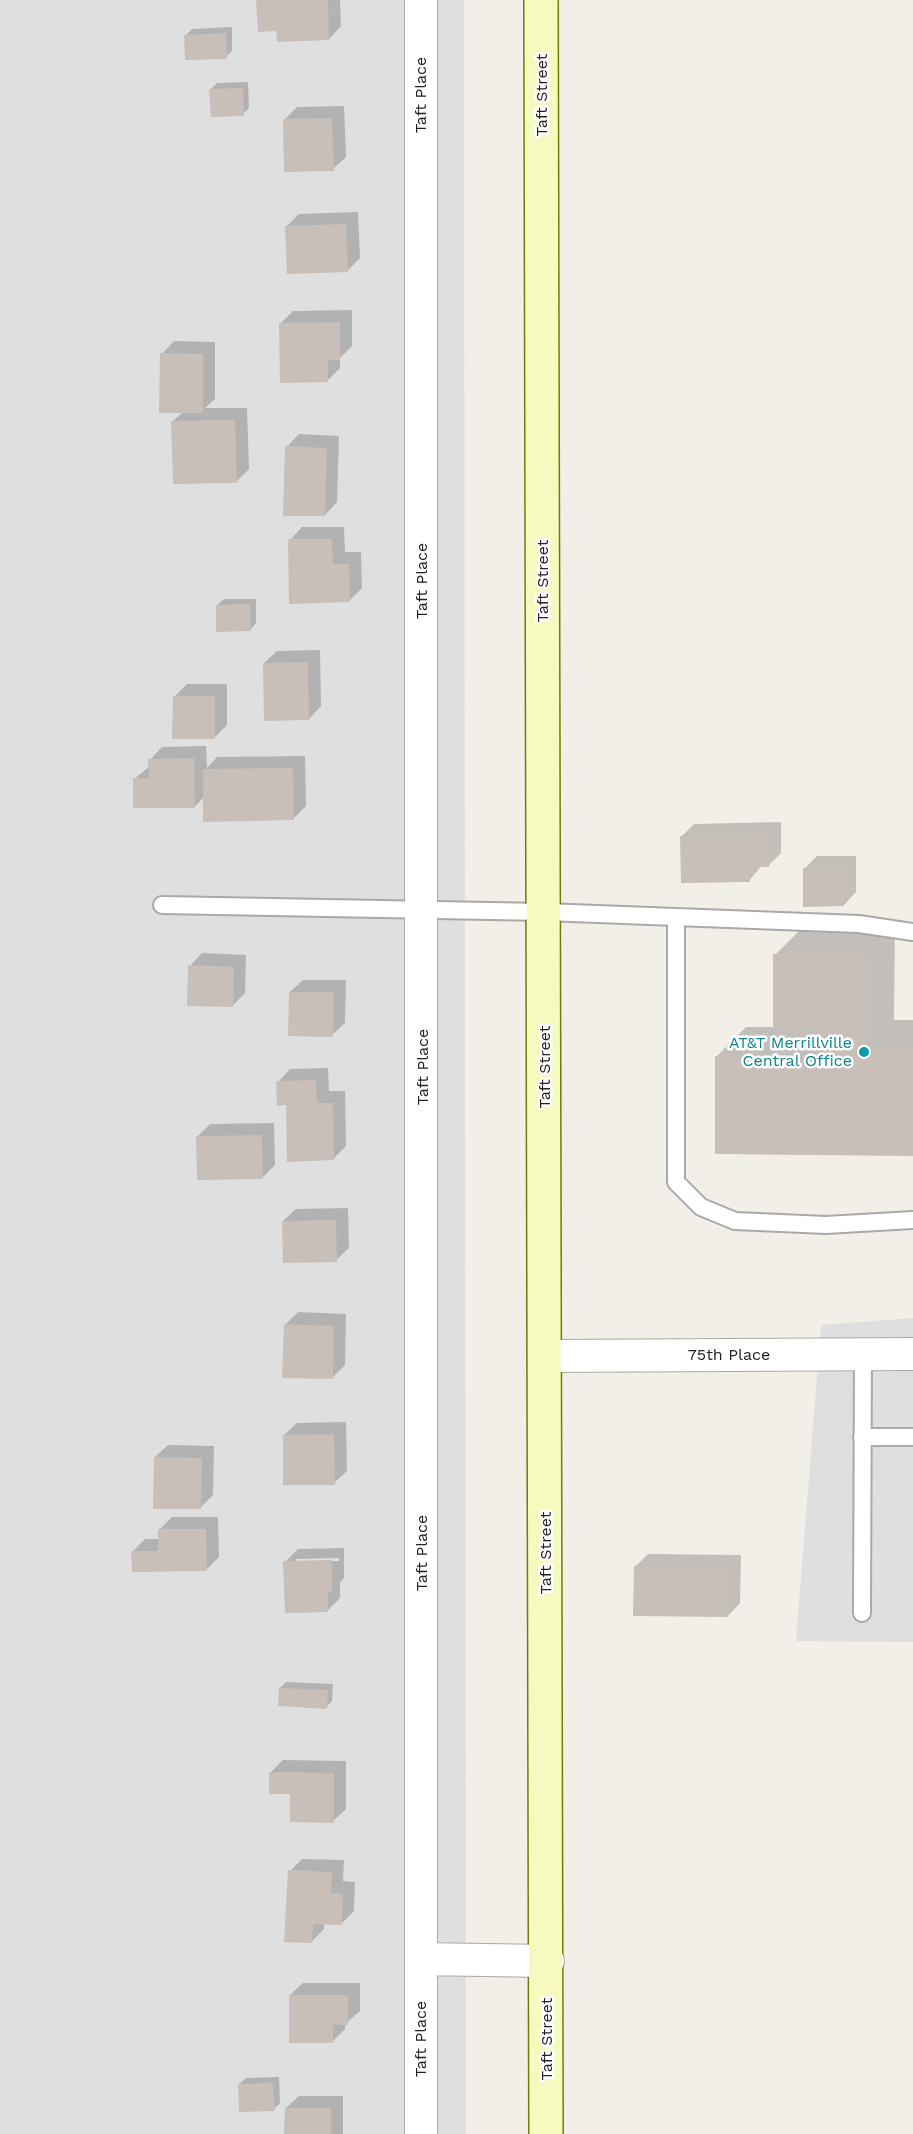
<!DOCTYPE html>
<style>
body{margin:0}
canvas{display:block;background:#f2efe9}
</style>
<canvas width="913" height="2134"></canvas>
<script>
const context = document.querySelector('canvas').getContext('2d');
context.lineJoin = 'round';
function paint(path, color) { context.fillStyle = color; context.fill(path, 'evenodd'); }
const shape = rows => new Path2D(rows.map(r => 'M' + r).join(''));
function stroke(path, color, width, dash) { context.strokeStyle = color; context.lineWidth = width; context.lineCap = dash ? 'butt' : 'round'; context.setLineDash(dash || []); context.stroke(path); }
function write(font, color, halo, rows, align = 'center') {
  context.font = font + ' "Work Sans",sans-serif'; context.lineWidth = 5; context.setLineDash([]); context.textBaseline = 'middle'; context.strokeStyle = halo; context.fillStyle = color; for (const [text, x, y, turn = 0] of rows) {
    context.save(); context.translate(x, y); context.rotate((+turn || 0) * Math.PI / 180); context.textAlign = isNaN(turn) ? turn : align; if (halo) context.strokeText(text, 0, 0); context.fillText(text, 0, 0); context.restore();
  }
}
const residential = shape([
 [0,0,464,0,466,2134,0,2134],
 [913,1318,913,1642,796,1641,821,1325]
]);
const shadow = shape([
 [258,0,340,0,341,26,329,39,278,30],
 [232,27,232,51,226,57,186,35,192,29],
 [248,82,249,108,243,114,211,89,217,83],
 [344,106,346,157,333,169,285,119,297,107],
 [358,212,360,258,347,271,287,226,299,214],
 [352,310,352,346,340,358,340,368,327,381,280,324,293,311],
 [174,341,215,342,215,399,205,408,247,408,249,469,236,482,173,421,183,412,162,354],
 [299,434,339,436,337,502,325,515,287,447],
 [302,527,344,527,345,552,361,552,362,588,349,601,290,540],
 [224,599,256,599,256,623,250,630,217,605],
 [320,650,321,706,309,719,264,663,277,651],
 [187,684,227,684,227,725,214,738,175,696],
 [206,746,207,768,217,757,305,756,306,806,293,819,205,796,195,806,134,779,150,766,150,760,162,747],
 [781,822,781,853,769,865,762,865,749,881,682,836,694,824],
 [817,856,856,856,856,892,844,905,805,868],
 [804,926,895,926,894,1020,913,1020,913,1154,717,1056,746,1027,774,1027,775,955],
 [202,953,246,955,245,993,232,1006,190,966],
 [303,980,346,980,345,1023,332,1035,290,992],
 [328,1068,329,1091,345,1091,346,1146,333,1159,287,1104,278,1082,290,1069],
 [274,1123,275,1165,262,1178,198,1136,210,1124],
 [348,1208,349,1248,336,1260,283,1221,296,1209],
 [298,1312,346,1314,345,1365,332,1378,285,1325],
 [346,1422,347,1471,334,1483,284,1435,297,1423],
 [168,1445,214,1446,213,1495,200,1508,155,1457],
 [172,1517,218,1517,219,1557,206,1570,133,1551,145,1539,159,1539,159,1530],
 [344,1548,344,1578,340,1582,340,1598,328,1610,285,1562,298,1549],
 [339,1558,339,1561,296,1562,296,1559],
 [648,1554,741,1555,740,1603,728,1616,635,1567],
 [286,1682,333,1684,332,1701,326,1707,280,1688],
 [283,1760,346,1761,346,1809,333,1821,292,1793,270,1773],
 [302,1859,344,1860,343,1881,355,1882,354,1911,341,1924,324,1923,324,1929,311,1942,290,1871],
 [303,1983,360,1983,360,2011,345,2024,345,2029,332,2042,290,1995],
 [279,2077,280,2103,274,2109,239,2084,246,2078],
 [299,2096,343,2096,343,2134,286,2134,286,2108]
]);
const building = shape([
 [256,0,328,0,329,40,277,42,276,31,258,32],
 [226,33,227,59,185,60,184,35],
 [243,88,244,116,211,117,209,89],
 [332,118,334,171,284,172,283,119],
 [346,224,348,272,287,274,285,226],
 [340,322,340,360,328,360,328,382,280,383,279,323],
 [160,353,203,354,203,413,159,413],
 [235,420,237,483,173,484,171,421],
 [285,446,327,448,325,516,283,516],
 [288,539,332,539,333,564,349,564,350,602,289,604],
 [250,604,251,631,216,632,216,605],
 [308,662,309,720,264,721,263,663],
 [173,696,215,696,215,739,172,739],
 [194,758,195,808,133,808,133,778,149,778,148,759],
 [293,768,294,820,203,822,203,769],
 [769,834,769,867,749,867,750,882,681,883,680,836],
 [803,868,844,868,844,906,803,907],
 [773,954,867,955,866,1048,913,1049,913,1156,715,1154,715,1056,815,1056,815,1029,773,1029],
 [188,965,234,967,233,1007,187,1006],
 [289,992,334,992,333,1037,288,1036],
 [316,1080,317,1103,333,1103,334,1160,287,1162,286,1105,277,1106,276,1081],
 [262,1135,263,1179,197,1180,196,1136],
 [336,1220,337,1262,283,1263,282,1221],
 [284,1324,334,1326,333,1379,282,1378],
 [334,1434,335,1485,283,1485,283,1435],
 [154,1457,202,1458,201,1509,153,1509],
 [158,1529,206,1529,207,1571,132,1572,131,1551,158,1551],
 [332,1560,332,1592,328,1592,328,1612,285,1613,283,1561],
 [634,1566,729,1567,728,1617,633,1616],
 [279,1688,328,1690,327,1709,278,1706],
 [269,1772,334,1773,334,1823,290,1822,290,1794,269,1794],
 [288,1870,332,1872,331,1893,343,1894,342,1925,313,1924,312,1943,284,1942],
 [289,1995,348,1995,348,2025,333,2025,333,2043,289,2043],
 [273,2083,275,2111,239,2112,238,2084],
 [285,2108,331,2108,331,2134,284,2134]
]);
const lane = shape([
 [162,905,545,912,859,924,913,932],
 [676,917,676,1182,701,1207,735,1221,826,1225,913,1220],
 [862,1437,913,1437],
 [862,1613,863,1354]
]);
const street = shape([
 [546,1356,913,1354],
 [421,1959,548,1961],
 [421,2134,421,0]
]);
const secondary = shape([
 [541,0,546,2134]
]);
const markers = [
 [864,1052,6,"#0f9aa8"]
];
const streetNames = [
 ["Taft Place",421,95,-90],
 ["Taft Street",542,95,-90],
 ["Taft Place",422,581,-90],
 ["Taft Street",543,581,-90],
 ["Taft Place",423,1067,-90],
 ["Taft Street",545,1067,-90],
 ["75th Place",729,1355],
 ["Taft Place",422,1553,-90],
 ["Taft Street",546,1553,-90],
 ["Taft Place",421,2039,-90],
 ["Taft Street",547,2039,-90]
];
const cultureNames = [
 ["AT&T Merrillville",852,1043],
 ["Central Office",852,1061]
];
paint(residential, '#e0dfdf');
paint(shadow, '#0003');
paint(building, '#c7bfb8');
stroke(lane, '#a9a9a9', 20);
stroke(street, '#a9a9a9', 34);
stroke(secondary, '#707d05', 36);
stroke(lane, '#fff', 16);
stroke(street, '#fff', 32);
stroke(secondary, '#f7fabf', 33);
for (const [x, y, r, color] of markers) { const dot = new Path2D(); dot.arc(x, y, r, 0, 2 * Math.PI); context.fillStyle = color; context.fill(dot); stroke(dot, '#fff', 2); }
write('16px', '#222', '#fff', streetNames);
write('16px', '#0d838f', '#fff', cultureNames, 'right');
</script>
